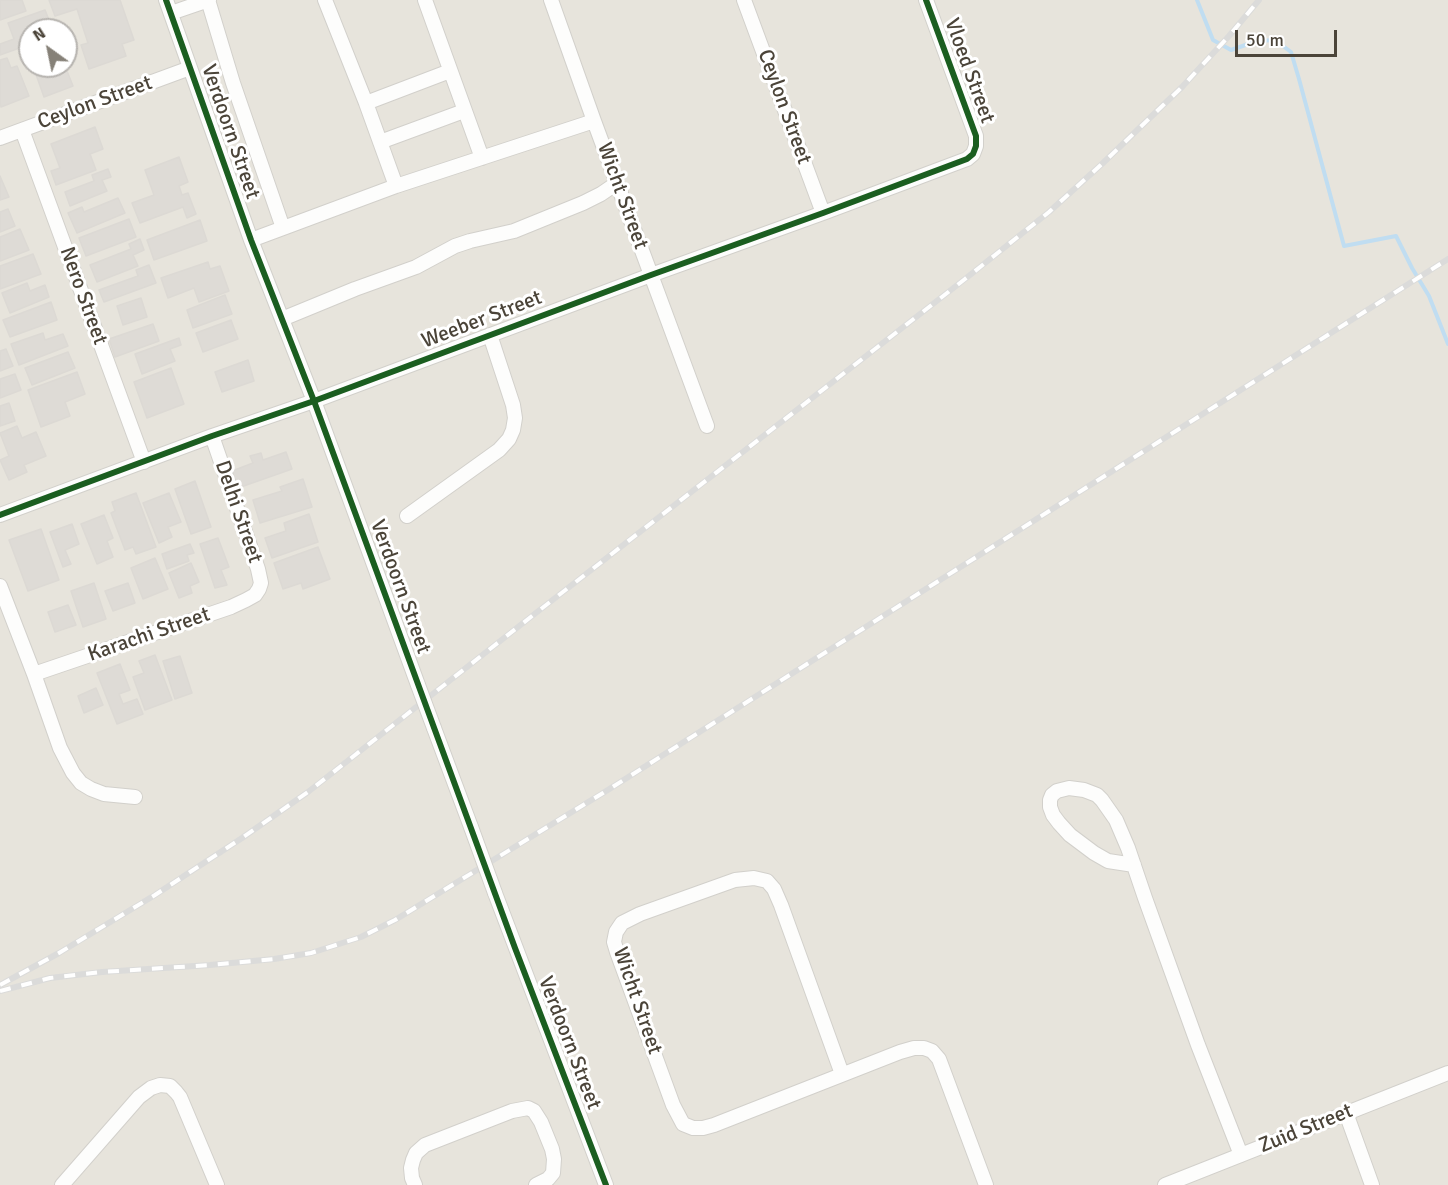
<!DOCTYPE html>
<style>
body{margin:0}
#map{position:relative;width:1448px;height:1185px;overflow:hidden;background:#f4f2ee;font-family:Signika,sans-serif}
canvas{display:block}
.north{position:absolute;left:18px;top:18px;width:60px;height:60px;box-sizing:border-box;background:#fff;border:2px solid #b7b4b0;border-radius:50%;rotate:327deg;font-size:16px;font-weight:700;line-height:24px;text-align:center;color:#4b4439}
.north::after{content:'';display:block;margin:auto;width:21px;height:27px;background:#868178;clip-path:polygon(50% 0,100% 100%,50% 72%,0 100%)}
.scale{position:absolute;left:1235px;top:30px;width:102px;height:27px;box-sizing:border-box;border:3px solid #4b4439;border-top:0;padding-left:8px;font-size:18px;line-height:21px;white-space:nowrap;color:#4b4439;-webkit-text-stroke:4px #fff;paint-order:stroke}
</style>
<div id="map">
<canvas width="1448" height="1185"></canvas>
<div class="north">N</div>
<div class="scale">50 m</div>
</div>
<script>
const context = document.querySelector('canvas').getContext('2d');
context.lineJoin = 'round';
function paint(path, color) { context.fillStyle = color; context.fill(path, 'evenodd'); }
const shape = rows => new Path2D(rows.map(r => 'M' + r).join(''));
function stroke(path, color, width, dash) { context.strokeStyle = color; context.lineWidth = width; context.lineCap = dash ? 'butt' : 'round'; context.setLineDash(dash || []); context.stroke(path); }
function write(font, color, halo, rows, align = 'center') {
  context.font = font + ' Signika,sans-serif'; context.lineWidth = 6; context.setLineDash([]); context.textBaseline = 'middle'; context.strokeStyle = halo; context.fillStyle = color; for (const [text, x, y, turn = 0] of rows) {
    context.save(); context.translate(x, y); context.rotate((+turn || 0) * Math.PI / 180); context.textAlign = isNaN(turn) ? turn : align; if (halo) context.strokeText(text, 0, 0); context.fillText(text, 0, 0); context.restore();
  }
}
const residential = shape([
 [0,0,1448,0,1448,1185,0,1185],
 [30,30,66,30,66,66,30,66]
]);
const stream = shape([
 [1197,0,1213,40,1231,50,1257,41,1275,40,1291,52,1299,79,1344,246,1396,236,1412,268,1429,296,1448,344]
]);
const building = shape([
 [0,0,22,0,26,11,0,20,0,0],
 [49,0,120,0,134,40,122,44,126,56,89,69,81,45,88,43,77,9,55,16,49,0],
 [45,10,53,30,30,30,30,59,25,46,0,55,0,44,14,39,8,23,45,10],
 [7,58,11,68,17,66,29,96,1,107,0,103,0,60,7,58],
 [33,66,65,66,73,86,44,97,33,66],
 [95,127,103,149,90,154,96,170,56,185,51,171,60,168,51,144,95,127],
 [179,157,188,182,179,186,182,195,188,193,196,214,187,218,183,207,140,223,132,203,154,195,145,170,179,157],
 [108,169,111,177,102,180,107,191,70,206,65,192,94,181,92,175,108,169],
 [0,176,9,197,0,200,0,176],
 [118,198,125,213,77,233,68,213,82,207,84,212,118,198],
 [8,209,15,226,0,232,0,212,8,209],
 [129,219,136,237,86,256,79,238,129,219],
 [200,220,207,241,154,260,147,240,200,220],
 [20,229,29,250,0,261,0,237,20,229],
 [140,239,144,250,133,255,138,266,97,282,90,265,131,249,129,244,140,239],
 [33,254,41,274,0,289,0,266,33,254],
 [208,262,210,269,220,266,229,291,199,302,194,288,168,298,161,278,208,262],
 [149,265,156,283,104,302,99,290,138,276,136,270,149,265],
 [27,283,30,291,45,285,49,297,10,313,2,293,27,283],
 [225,295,232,314,193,328,187,310,225,295],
 [141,298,147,317,123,325,117,306,141,298],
 [51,302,57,320,10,337,3,320,51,302],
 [231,320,238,339,203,352,196,333,231,320],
 [153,324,159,341,115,357,109,339,153,324],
 [43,333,45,340,63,334,68,346,19,365,11,344,43,333],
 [179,338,181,345,170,349,175,361,142,374,135,354,179,338],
 [6,349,13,366,0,371,0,351,6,349],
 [68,352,75,368,32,385,25,368,68,352],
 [248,360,254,381,222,392,215,372,248,360],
 [171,368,184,404,147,418,134,382,171,368],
 [77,372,85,394,65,402,70,416,41,427,28,390,77,372],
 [15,374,21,390,0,398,0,379,15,374],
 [9,403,15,421,0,426,0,406,9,403],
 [17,426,22,438,36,432,46,456,24,465,27,472,9,480,0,460,9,456,0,433,17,426],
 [286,452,292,469,238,488,232,471,253,463,250,456,261,453,263,460,286,452],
 [303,479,312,507,260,523,253,500,282,491,280,487,303,479],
 [195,481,211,527,191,534,175,489,195,481],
 [136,493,156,547,136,554,133,547,125,550,111,513,115,511,112,502,136,493],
 [169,493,181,522,168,527,172,537,159,543,143,503,169,493],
 [309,514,318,542,272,558,265,538,286,531,284,523,309,514],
 [104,515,113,538,107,541,113,557,97,564,81,524,104,515],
 [72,524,79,544,65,550,71,564,63,567,50,532,72,524],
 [41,529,59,580,28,591,9,540,41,529],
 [218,538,229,567,221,570,227,585,215,588,200,544,218,538],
 [190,544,194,553,187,555,189,561,167,569,162,554,190,544],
 [318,547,330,579,303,589,301,583,283,589,274,563,318,547],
 [155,558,168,589,143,599,131,568,155,558],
 [191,563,199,582,190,586,192,593,179,598,169,573,191,563],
 [94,583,106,619,83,627,71,591,94,583],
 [128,583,135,603,113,611,105,591,128,583],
 [68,605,76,625,55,632,48,612,68,605],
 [155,655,172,700,145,710,133,677,144,673,139,661,155,655],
 [180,656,192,693,175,699,163,661,180,656],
 [120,664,130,690,119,694,123,704,137,699,143,714,117,724,97,673,120,664],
 [96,688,103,705,84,713,78,696,96,688]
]);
const minor = shape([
 [166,0,251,240,314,401,418,685],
 [208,0,233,83,283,228],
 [325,0,366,103,396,186],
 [425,0,482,158],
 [551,0,594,121,707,426],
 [744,0,823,213],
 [171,13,209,0],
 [366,103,450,71],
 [22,130,144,462],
 [0,138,190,68],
 [380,142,464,111],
 [251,240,396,186,594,121],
 [282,319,355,289,416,267,455,246,470,241,514,231,583,203,601,194,617,183],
 [0,515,212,436,314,401,651,275,823,213,967,159,973,154,976,146,976,136,926,0],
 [407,516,499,450,509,439,513,430,515,418,513,405,490,335],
 [0,586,34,674,60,748,73,773,81,783,91,789,104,794,135,797],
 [34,674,231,607,246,600,255,595,259,589,261,583,258,569,212,436],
 [434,728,471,827],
 [1134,865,1108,861,1094,853,1070,835,1059,823,1053,815,1050,807,1050,800,1052,795,1057,791,1069,788,1084,790,1097,795,1102,800,1116,820,1128,848,1145,898,1198,1045,1241,1155],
 [495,893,606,1185],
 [842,1074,781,905,774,889,767,881,754,878,735,880,640,914,622,923,616,932,614,942,617,952,673,1105,683,1124,693,1128,703,1128,714,1125,900,1052,914,1048,924,1048,932,1051,939,1059,986,1185],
 [1346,1113,1372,1185],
 [62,1185,139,1097,151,1088,160,1085,170,1086,176,1092,180,1097,217,1185],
 [415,1185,412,1178,411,1168,413,1160,416,1153,425,1145,512,1111,528,1108,534,1111,541,1122,552,1149,554,1159,553,1173,548,1179,536,1185],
 [1165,1185,1448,1073]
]);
const rail = shape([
 [0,985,59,953,155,895,242,838,308,792,532,616,965,279,1049,212,1103,163,1182,87,1229,36,1259,0],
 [0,991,50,978,102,972,210,965,274,959,311,953,361,937,395,920,603,793,1448,259]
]);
const minorBridge = shape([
 [418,685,434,728],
 [471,827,495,893]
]);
const cycleway = shape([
 [166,0,251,240,314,401,515,948,606,1185],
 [0,515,212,436,314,401,651,275,823,213,967,159,973,154,976,146,976,136,926,0]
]);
const streetNames = [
 ["Vloed Street",969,71,70],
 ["Ceylon Street",95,103,-20],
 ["Ceylon Street",784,107,70],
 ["Verdoorn Street",230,132,71],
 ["Wicht Street",622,196,70],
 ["Nero Street",83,296,70],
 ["Weeber Street",482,320,-21],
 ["Delhi Street",238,512,71],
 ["Verdoorn Street",400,587,70],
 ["Karachi Street",149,635,-19],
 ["Wicht Street",637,1001,71],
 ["Verdoorn Street",569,1043,69],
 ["Zuid Street",1306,1129,-22]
];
paint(residential, '#e7e4dc');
stroke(stream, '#c0ddf1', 4);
paint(building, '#dedbd6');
stroke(building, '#dcd9d4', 1.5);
stroke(minor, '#d2d0cb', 16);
stroke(minor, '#fdfdfc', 14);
stroke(rail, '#dbdbda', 6);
stroke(rail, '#fff', 4, [11]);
stroke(minorBridge, '#d2d0cb', 16, []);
stroke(minorBridge, '#fdfdfc', 14);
stroke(cycleway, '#1b5e20', 6);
write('21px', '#4b4439', '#fff', streetNames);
</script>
